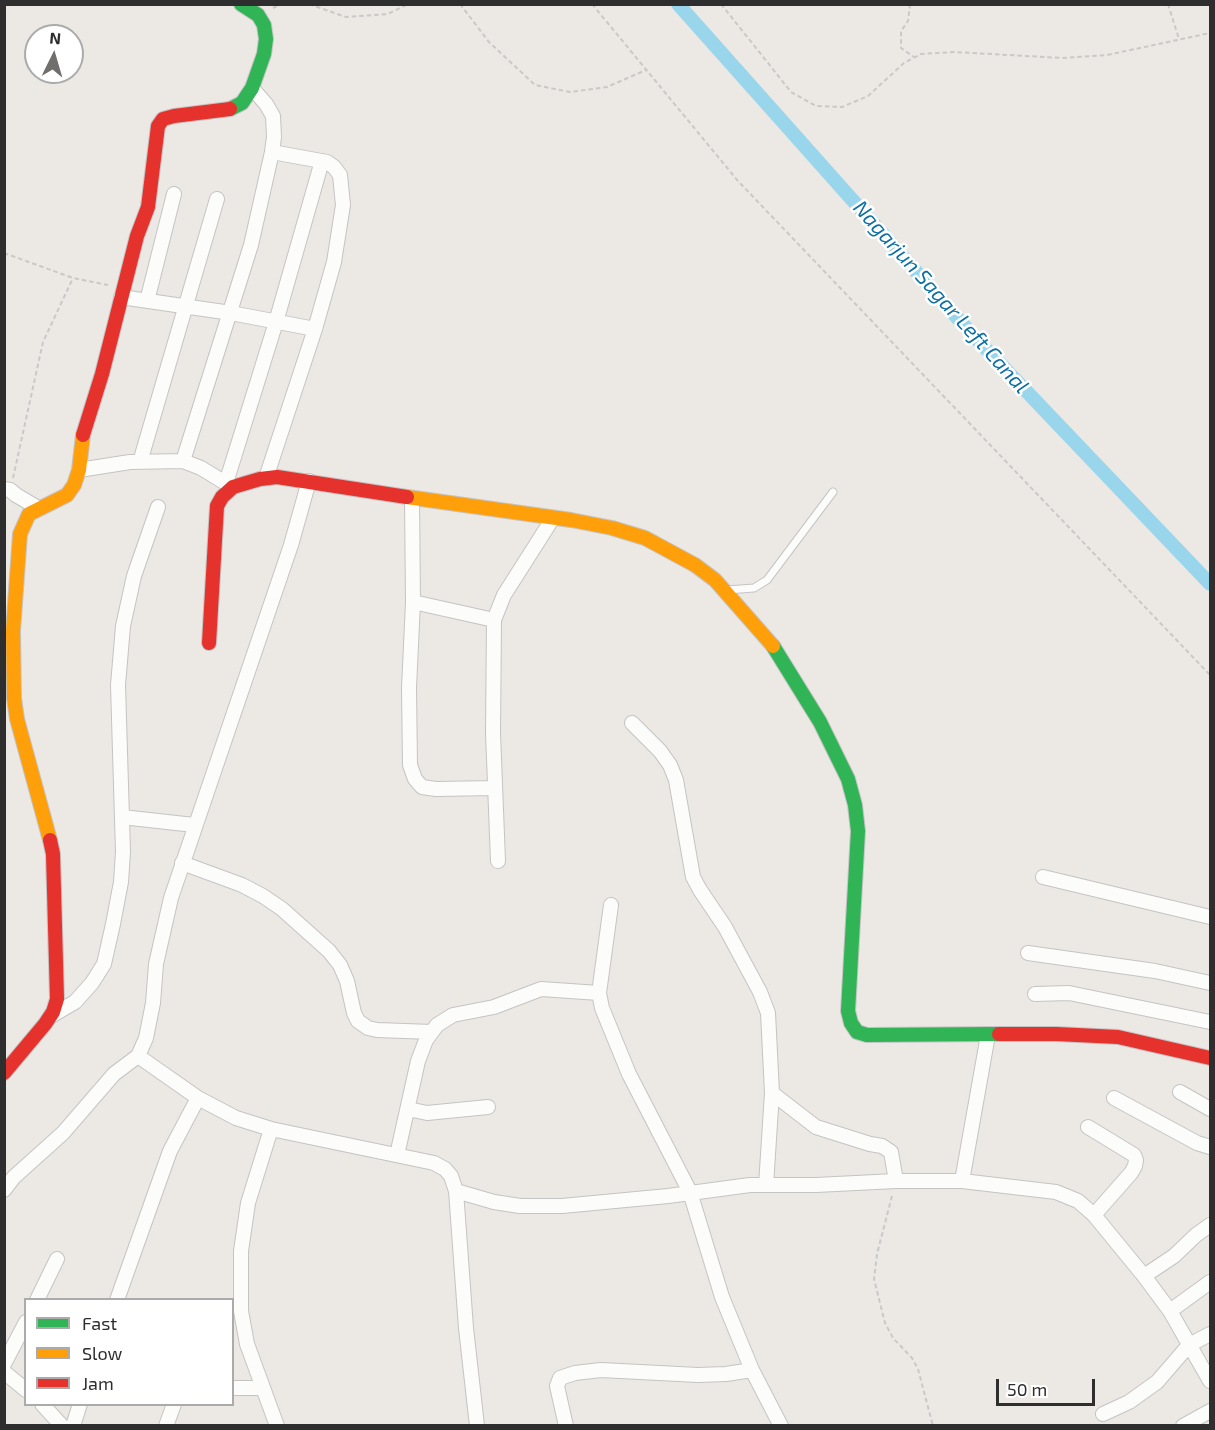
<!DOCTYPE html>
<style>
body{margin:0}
#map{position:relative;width:1215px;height:1430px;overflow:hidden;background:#ece8e4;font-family:"Exo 2",sans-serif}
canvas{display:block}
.frame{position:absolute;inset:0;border:6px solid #2e2e2e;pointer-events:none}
.legend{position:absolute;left:24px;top:1298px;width:210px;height:108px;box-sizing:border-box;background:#fff;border:2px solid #ababab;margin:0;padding:8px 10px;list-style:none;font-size:18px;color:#2e2e2e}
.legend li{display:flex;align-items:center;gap:12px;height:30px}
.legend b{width:30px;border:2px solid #ababab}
.north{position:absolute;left:24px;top:24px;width:60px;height:60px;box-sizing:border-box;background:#fff;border:2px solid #ababab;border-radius:50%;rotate:5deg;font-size:16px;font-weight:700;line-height:24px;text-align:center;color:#2e2e2e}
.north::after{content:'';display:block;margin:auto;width:21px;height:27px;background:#706f6e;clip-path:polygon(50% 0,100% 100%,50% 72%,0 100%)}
.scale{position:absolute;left:996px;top:1379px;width:99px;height:27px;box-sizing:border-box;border:3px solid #2e2e2e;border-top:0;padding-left:8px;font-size:18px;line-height:21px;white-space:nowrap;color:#2e2e2e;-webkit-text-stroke:4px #fff;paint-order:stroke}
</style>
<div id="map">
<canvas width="1215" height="1430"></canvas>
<div class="frame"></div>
<ul class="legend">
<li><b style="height:8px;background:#30b455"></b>Fast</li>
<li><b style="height:8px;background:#ff9f0a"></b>Slow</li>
<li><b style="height:8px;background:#e5322d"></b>Jam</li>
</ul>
<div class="north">N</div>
<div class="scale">50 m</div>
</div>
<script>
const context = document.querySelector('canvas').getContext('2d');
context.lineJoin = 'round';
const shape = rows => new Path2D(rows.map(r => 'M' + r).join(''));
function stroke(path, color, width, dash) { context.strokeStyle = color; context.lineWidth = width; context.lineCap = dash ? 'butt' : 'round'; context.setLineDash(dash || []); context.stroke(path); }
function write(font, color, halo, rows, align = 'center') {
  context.font = font + ' "Exo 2",sans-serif'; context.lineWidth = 5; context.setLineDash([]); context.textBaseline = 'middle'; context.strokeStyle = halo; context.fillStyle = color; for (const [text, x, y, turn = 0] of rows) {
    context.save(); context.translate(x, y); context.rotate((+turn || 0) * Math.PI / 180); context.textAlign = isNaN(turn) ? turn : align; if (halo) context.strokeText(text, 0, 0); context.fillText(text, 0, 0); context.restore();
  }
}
const canal = shape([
 [678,4,969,331,1210,584]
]);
const path = shape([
 [309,4,346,17,388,14,408,4],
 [460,4,489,42,535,85,570,92,607,87,646,70],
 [592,4,738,181,1210,675],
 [721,4,791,92,816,106,842,107,868,96,904,63,921,54,954,52,1062,58,1107,55,1210,33],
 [910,4,908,21,901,31,901,48,914,57],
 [1168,4,1179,39],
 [273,8,281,4],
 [4,253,73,278,108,285],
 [13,478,43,342,73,278],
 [892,1196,877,1254,874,1279,885,1323,893,1338,912,1358,918,1369,933,1426]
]);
const lane = shape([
 [727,590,754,588,767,580,833,492]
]);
const street = shape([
 [121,297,231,313,315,329],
 [147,301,174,194],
 [183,461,251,245,272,152,274,137,273,116,266,104,252,88],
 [140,462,217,199],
 [79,470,130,462,183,461,201,468,232,487],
 [266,478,315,329,334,262,343,205,340,175,334,167,327,162,272,152],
 [226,483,276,322,322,161],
 [4,489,10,490,16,495,38,508],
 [412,498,413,602,409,688,410,765,415,779,422,787,436,789,495,788],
 [413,602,494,620],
 [632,723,660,751,670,765,676,780,693,877,700,890,725,927,760,992,768,1013,772,1093,766,1185],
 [122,817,194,825],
 [498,861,493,733,494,620,504,595,553,518],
 [182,863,242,885,263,896,282,909,329,951,340,965,347,981,354,1013,358,1021,368,1028,377,1030,432,1032],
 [1043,877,1210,917],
 [611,905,599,993,602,1008,629,1074,690,1192,722,1297,752,1370,781,1426],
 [1028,953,1155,971,1210,983],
 [1035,994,1069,993,1210,1022],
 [51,1016,75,1002,92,983,104,964,113,924,121,882,123,852,118,685,123,626,134,576,158,507],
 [138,1056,198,1098,236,1118,271,1129,434,1163,445,1169,451,1176,456,1191,466,1328,477,1426],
 [1180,1092,1210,1109],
 [772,1093,816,1127,870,1144,882,1146,891,1152,896,1181],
 [1114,1098,1197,1143,1210,1147],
 [408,1109,427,1113,488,1107],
 [1088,1127,1134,1155,1136,1160,1135,1166,1131,1173,1094,1215],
 [271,1129,248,1203,241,1251,241,1311,247,1344,277,1426],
 [397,1155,418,1061,426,1040,437,1025,453,1015,494,1007,541,989,599,993],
 [962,1181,988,1035],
 [4,1190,14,1177,63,1133,114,1074,138,1056,146,1038,153,1003,156,964,171,898,291,545,309,481],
 [456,1191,494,1202,520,1206,562,1206,668,1196,750,1185,816,1185,896,1181,962,1181,1056,1192,1078,1201,1094,1215,1144,1276],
 [1210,1225,1196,1235,1174,1256,1144,1276,1170,1311,1210,1381],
 [37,1300,57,1259],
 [117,1300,170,1151,198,1098],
 [1170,1311,1210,1282],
 [4,1364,26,1322],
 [4,1372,26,1390],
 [232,1388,263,1388],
 [42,1404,62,1426],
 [1103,1414,1129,1402,1157,1382,1189,1345,1210,1334],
 [73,1426,80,1404],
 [166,1426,174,1404],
 [566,1426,557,1386,560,1378,575,1373,601,1370,698,1375,726,1374,752,1370],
 [1183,1426,1210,1411]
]);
const fast = shape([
 [230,109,242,103,252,88,264,54,266,39,264,25,258,15,241,4],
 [773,646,820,722,848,779,855,805,858,831,848,1011,851,1023,857,1032,867,1035,999,1034]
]);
const slow = shape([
 [407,497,571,520,612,528,645,538,695,565,715,580,773,646],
 [50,840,17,719,14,698,13,631,20,534,29,514,67,495,74,485,79,470,83,435]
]);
const jam = shape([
 [83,435,102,374,137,236,148,207,158,126,163,119,174,116,230,109],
 [209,643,217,506,222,497,233,487,260,479,277,477,407,497],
 [999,1034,1056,1034,1118,1037,1210,1058],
 [4,1073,45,1024,53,1012,57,999,53,854,50,840]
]);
const waterNames = [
 ["Nagarjun Sagar Left Canal",941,297,48]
];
stroke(canal, '#99d6ec', 14);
stroke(lane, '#c5c4c5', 9);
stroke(street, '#c5c4c5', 16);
stroke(fast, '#c5c4c5', 16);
stroke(slow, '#c5c4c5', 16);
stroke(jam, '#c5c4c5', 16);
stroke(path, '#c9c9c8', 2, [4.5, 3]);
stroke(lane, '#fcfcfb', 7);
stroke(street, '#fcfcfb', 14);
stroke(fast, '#30b455', 14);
stroke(slow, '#ff9f0a', 14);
stroke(jam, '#e5322d', 14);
write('italic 21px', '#0d6fa3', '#fff', waterNames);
</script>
